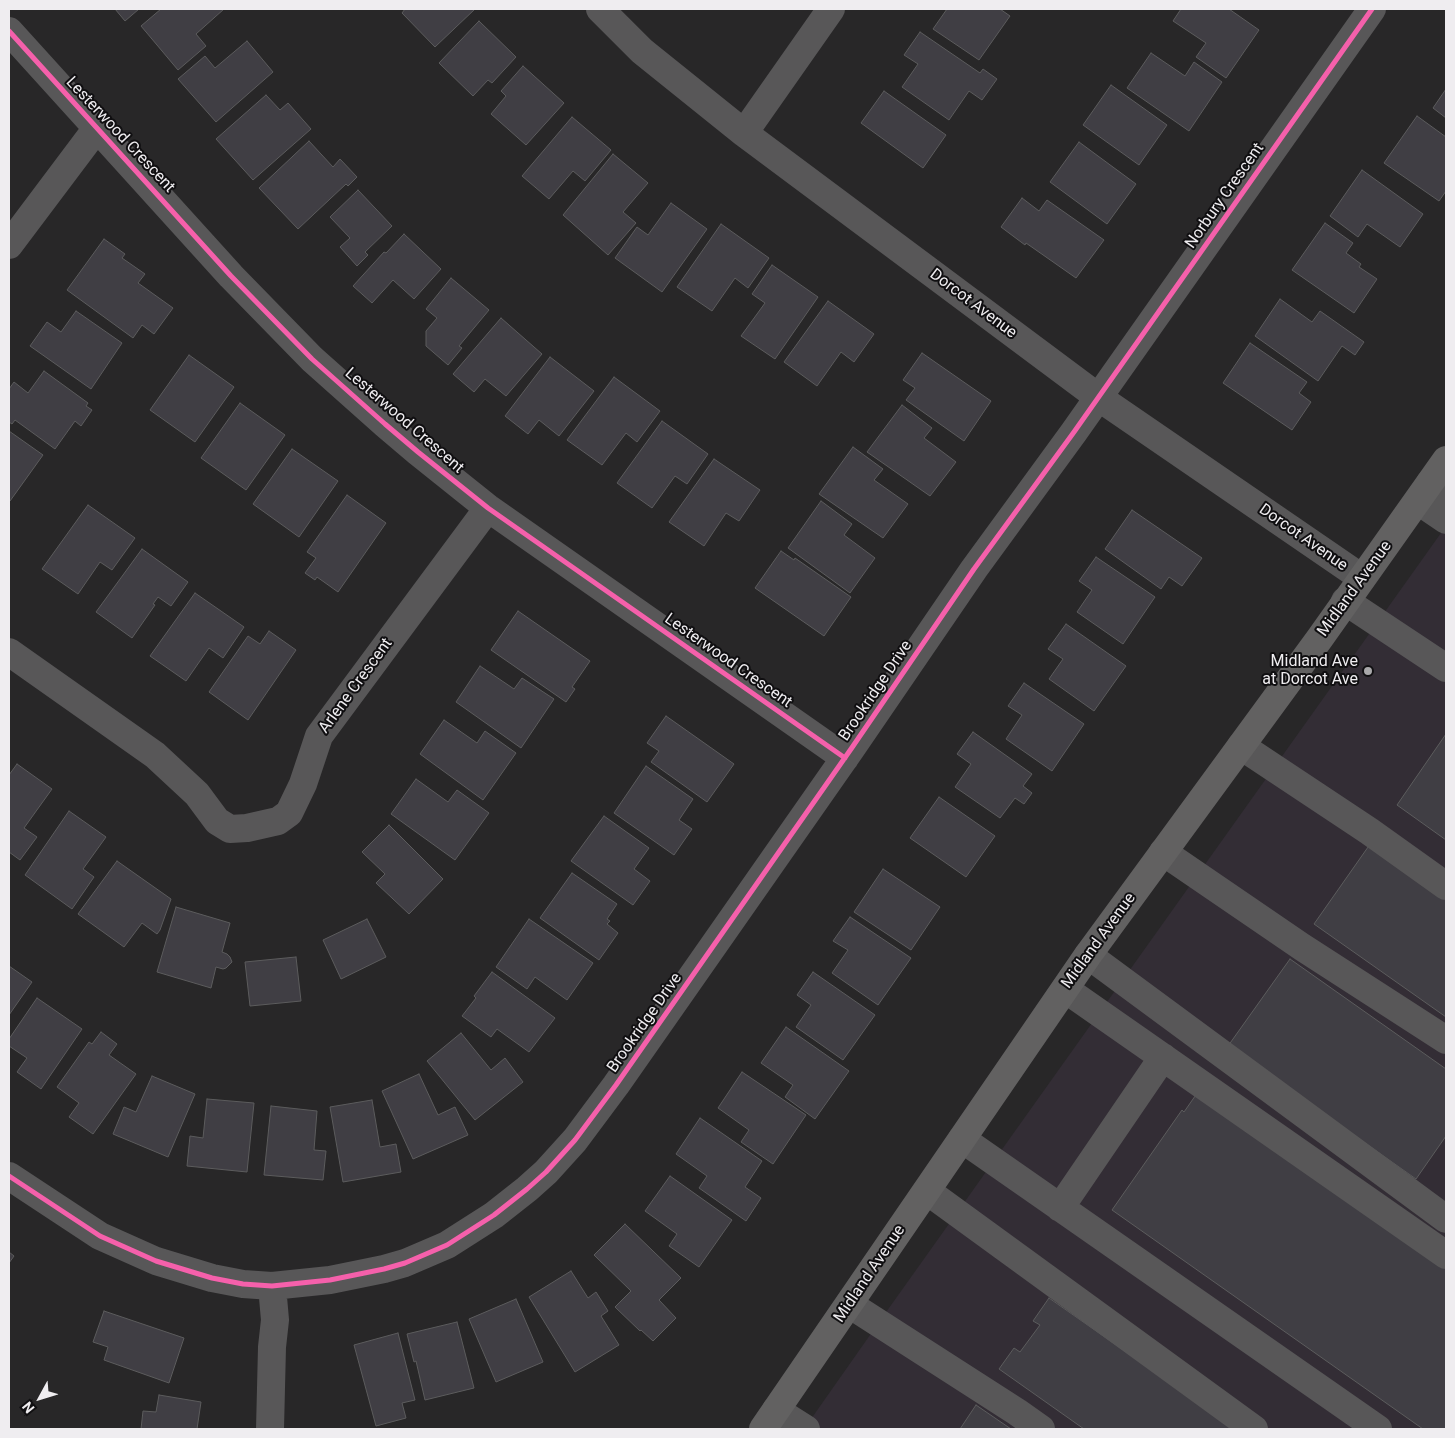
<!DOCTYPE html>
<style>
body{margin:0}
#map{position:relative;width:1455px;height:1438px;overflow:hidden;background:#282728;font-family:Roboto,sans-serif}
canvas{display:block}
.frame{position:absolute;inset:0;border:10px solid #efedf0;pointer-events:none}
.north{position:absolute;left:15px;top:1373px;width:50px;height:50px;-webkit-text-stroke:4px #100f11;paint-order:stroke;rotate:231deg;font-size:14px;font-weight:700;line-height:20px;text-align:center;color:#efedf0}
.north::after{content:'';display:block;margin:auto;width:18px;height:22px;background:#efedf0;clip-path:polygon(50% 0,100% 100%,50% 72%,0 100%)}
</style>
<div id="map">
<canvas width="1455" height="1438"></canvas>
<div class="frame"></div>
<div class="north">N</div>
</div>
<script>
const context = document.querySelector('canvas').getContext('2d');
context.lineJoin = 'round';
function paint(path, color) { context.fillStyle = color; context.fill(path, 'evenodd'); }
const shape = rows => new Path2D(rows.map(r => 'M' + r).join(''));
function stroke(path, color, width, dash) { context.strokeStyle = color; context.lineWidth = width; context.lineCap = dash ? 'butt' : 'round'; context.setLineDash(dash || []); context.stroke(path); }
function write(font, color, halo, rows, align = 'center') {
  context.font = font + ' Roboto,sans-serif'; context.lineWidth = 4; context.setLineDash([]); context.textBaseline = 'middle'; context.strokeStyle = halo; context.fillStyle = color; for (const [text, x, y, turn = 0] of rows) {
    context.save(); context.translate(x, y); context.rotate((+turn || 0) * Math.PI / 180); context.textAlign = isNaN(turn) ? turn : align; if (halo) context.strokeText(text, 0, 0); context.fillText(text, 0, 0); context.restore();
  }
}
const built = shape([
 [1446,526,1446,1429,804,1429,889,1308]
]);
const building = shape([
 [115,9,139,9,125,21,115,9],
 [161,9,224,9,196,34,206,46,178,70,141,26,161,9],
 [405,9,475,9,435,47,402,13,405,9],
 [947,9,1000,9,1010,16,979,60,933,29,947,9],
 [1181,9,1229,9,1259,30,1226,78,1196,57,1206,43,1173,21,1181,9],
 [479,21,516,57,492,83,488,80,473,96,439,63,479,21],
 [920,32,980,73,983,69,997,79,982,100,969,91,949,120,902,87,918,64,904,55,920,32],
 [247,41,273,72,216,122,178,79,205,56,215,68,247,41],
 [1151,53,1185,76,1194,62,1222,82,1189,131,1127,88,1151,53],
 [523,66,564,103,526,145,491,114,506,96,501,91,523,66],
 [1111,85,1167,125,1139,165,1083,125,1111,85],
 [1446,89,1446,118,1433,108,1446,89],
 [884,91,946,135,923,168,861,123,884,91],
 [266,95,280,110,288,103,311,129,253,180,216,139,266,95],
 [1417,116,1446,137,1446,191,1439,201,1384,163,1417,116],
 [572,117,611,150,585,181,573,171,549,199,522,176,572,117],
 [309,141,333,167,340,159,357,177,348,186,346,184,298,229,259,188,309,141],
 [1079,142,1136,184,1107,224,1050,182,1079,142],
 [613,154,648,183,623,212,636,223,608,255,563,215,613,154],
 [1362,170,1423,214,1400,247,1367,224,1358,237,1330,216,1362,170],
 [358,190,392,226,365,252,368,255,357,266,340,247,350,238,330,217,358,190],
 [1022,198,1039,211,1047,200,1104,240,1076,278,1026,243,1025,245,1001,227,1022,198],
 [671,203,707,229,662,292,615,258,637,227,648,235,671,203],
 [1325,223,1353,243,1346,253,1361,264,1359,267,1377,279,1354,313,1292,270,1325,223],
 [721,224,769,258,748,288,735,278,712,311,677,287,721,224],
 [404,234,441,269,414,299,393,280,372,303,353,286,384,252,386,253,404,234],
 [104,239,125,254,122,258,145,274,138,283,173,308,154,334,142,325,133,338,67,290,104,239],
 [772,265,818,297,775,359,741,336,765,303,752,294,772,265],
 [451,278,489,310,459,346,462,348,448,365,426,346,426,331,437,318,426,309,451,278],
 [1280,299,1312,322,1320,311,1364,342,1355,355,1342,346,1318,381,1255,336,1280,299],
 [828,301,874,334,854,362,841,352,817,386,784,362,828,301],
 [76,311,122,343,91,389,30,346,47,322,61,332,76,311],
 [501,318,542,354,506,396,485,379,474,392,453,374,501,318],
 [1250,343,1307,382,1299,393,1311,402,1292,430,1223,383,1250,343],
 [922,353,991,401,964,441,906,400,915,388,903,380,922,353],
 [189,355,234,387,195,442,150,410,189,355],
 [550,357,594,391,559,436,539,420,528,434,505,416,550,357],
 [44,371,88,403,86,406,92,410,81,426,75,421,55,449,15,420,12,424,9,422,9,389,14,382,28,393,44,371],
 [614,377,660,411,637,442,626,433,602,465,567,440,614,377],
 [240,403,285,435,246,490,201,458,240,403],
 [902,405,932,428,924,438,956,462,930,496,867,452,902,405],
 [662,421,708,454,687,484,675,476,652,508,617,483,662,421],
 [9,431,43,455,10,501,9,500,9,431],
 [853,447,883,469,874,480,908,504,883,538,819,494,853,447],
 [292,449,338,481,299,537,253,504,292,449],
 [714,459,760,490,739,521,726,513,704,546,669,522,714,459],
 [347,495,386,523,338,592,317,577,315,580,305,573,316,558,307,552,347,495],
 [821,501,852,524,844,535,875,558,850,593,788,548,821,501],
 [88,505,135,538,112,570,100,562,78,594,42,569,88,505],
 [1132,510,1202,558,1182,586,1169,577,1161,589,1105,549,1132,510],
 [142,549,188,582,171,606,158,597,153,604,155,605,132,638,96,612,142,549],
 [781,551,794,560,795,558,851,597,824,636,755,588,781,551],
 [1096,557,1155,597,1123,644,1077,612,1092,590,1079,581,1096,557],
 [195,593,244,627,223,658,209,648,186,681,150,656,195,593],
 [518,611,590,661,572,687,575,689,566,702,491,650,518,611],
 [1066,624,1126,666,1094,711,1049,679,1063,659,1048,649,1066,624],
 [269,631,296,650,248,720,209,692,248,636,260,644,269,631],
 [480,666,514,689,522,678,554,699,521,748,456,702,480,666],
 [1024,683,1084,724,1052,771,1006,739,1022,715,1008,706,1024,683],
 [666,716,734,764,707,802,651,762,659,751,647,743,666,716],
 [444,720,477,743,485,731,516,753,483,800,420,754,444,720],
 [973,732,1032,774,1023,786,1032,793,1024,804,1015,798,1000,818,955,787,971,764,957,754,973,732],
 [1446,734,1446,840,1397,805,1446,734],
 [17,764,52,789,24,828,37,837,20,860,9,852,9,775,17,764],
 [646,766,693,799,679,820,692,829,674,855,614,813,646,766],
 [416,779,448,802,457,790,489,813,455,860,391,814,416,779],
 [939,797,995,836,966,877,910,838,939,797],
 [69,811,106,837,83,869,94,877,72,909,25,875,69,811],
 [604,816,649,848,634,869,650,881,633,905,571,861,604,816],
 [389,825,443,879,409,914,376,883,385,874,362,852,389,825],
 [1373,840,1446,892,1446,1017,1314,924,1373,840],
 [117,861,171,899,160,930,157,934,142,923,124,947,78,914,117,861],
 [883,869,940,907,911,950,854,912,883,869],
 [572,873,617,904,607,919,610,921,607,924,618,933,599,960,540,918,572,873],
 [176,907,230,923,222,952,227,954,230,957,232,962,226,968,223,969,216,967,211,988,157,972,176,907],
 [850,917,911,958,878,1005,832,973,848,950,833,941,850,917],
 [367,919,386,957,341,979,323,940,367,919],
 [529,919,593,963,567,1000,535,977,527,989,496,967,529,919],
 [296,957,301,1001,250,1006,245,962,296,957],
 [1290,959,1446,1069,1446,1136,1416,1179,1228,1046,1290,959],
 [9,966,32,982,9,1015,9,966],
 [492,972,555,1018,529,1052,497,1029,491,1037,462,1016,476,998,474,996,492,972],
 [813,972,875,1015,843,1060,796,1027,811,1005,797,995,813,972],
 [37,998,82,1029,41,1089,17,1072,27,1058,9,1046,9,1039,37,998],
 [786,1027,849,1071,815,1119,785,1097,793,1085,761,1063,786,1027],
 [101,1032,117,1044,109,1055,136,1074,93,1134,69,1117,79,1103,57,1087,89,1042,92,1044,101,1032],
 [461,1033,491,1070,505,1058,523,1082,475,1120,427,1061,461,1033],
 [742,1072,806,1115,773,1164,741,1142,749,1130,718,1108,742,1072],
 [419,1074,438,1115,455,1107,468,1135,413,1159,382,1091,419,1074],
 [152,1076,195,1094,168,1157,113,1134,124,1107,136,1112,152,1076],
 [1200,1089,1446,1263,1446,1429,1423,1429,1112,1210,1182,1110,1184,1112,1200,1089],
 [207,1099,254,1103,247,1172,187,1166,190,1136,203,1138,207,1099],
 [372,1100,380,1147,396,1144,401,1172,343,1182,330,1107,372,1100],
 [271,1106,317,1111,314,1150,326,1151,323,1180,264,1175,271,1106],
 [700,1118,762,1161,745,1187,761,1198,746,1221,699,1188,707,1176,676,1154,700,1118],
 [670,1176,732,1220,699,1267,669,1246,677,1234,645,1211,670,1176],
 [625,1224,681,1278,659,1300,676,1318,653,1341,641,1330,640,1331,615,1307,631,1291,594,1255,625,1224],
 [9,1252,14,1256,9,1263,9,1252],
 [571,1271,588,1298,596,1292,608,1311,601,1316,619,1345,575,1372,529,1297,571,1271],
 [1049,1298,1236,1429,1084,1429,999,1369,1014,1348,1020,1352,1040,1325,1033,1321,1049,1298],
 [516,1299,543,1362,496,1382,469,1319,516,1299],
 [104,1311,184,1338,169,1383,104,1360,108,1347,93,1342,104,1311],
 [457,1322,474,1388,425,1400,416,1361,414,1362,407,1334,457,1322],
 [398,1333,415,1400,402,1403,406,1418,376,1426,354,1345,398,1333],
 [159,1395,201,1402,197,1429,141,1429,143,1411,156,1412,159,1395],
 [976,1405,1011,1429,960,1429,976,1405]
]);
const minor = shape([
 [600,9,642,51,744,133,1098,397,1362,578],
 [9,31,231,276,312,359,385,424,418,452,488,508,845,758],
 [744,133,831,9],
 [9,245,97,128],
 [1430,483,1446,494],
 [1418,501,1446,520],
 [1345,601,1446,668],
 [9,652,155,755,197,794,217,821,230,829,247,828,278,821,289,813,303,784,319,736,488,508],
 [1241,746,1369,831,1446,886],
 [1163,852,1302,947,1446,1040],
 [1088,955,1446,1219],
 [1065,989,1446,1255],
 [962,1139,1378,1429],
 [9,1176,100,1236,156,1261,212,1278,243,1284,272,1286,330,1280,384,1269,405,1263,447,1245,494,1215,527,1189,546,1172,575,1140,616,1085,851,749,974,569,1074,432,1372,9],
 [927,1191,1254,1429],
 [1060,1208,1163,1057],
 [849,1304,1017,1412,1041,1429],
 [776,1410,806,1429],
 [270,1429,272,1347,275,1320,272,1286]
]);
const major = shape([
 [763,1429,1088,955,1320,638,1446,460]
]);
const cycleway = shape([
 [9,31,231,276,312,359,385,424,418,452,488,508,845,758],
 [9,1176,100,1236,156,1261,212,1278,243,1284,272,1286,330,1280,384,1269,405,1263,447,1245,494,1215,527,1189,546,1172,575,1140,616,1085,851,749,974,569,1074,432,1372,9]
]);
const markers = [
 [1368,671,5,"#a9a8aa"]
];
const streetNames = [
 ["Lesterwood Crescent",120,135,47],
 ["Norbury Crescent",1225,196,-55],
 ["Dorcot Avenue",973,304,37],
 ["Lesterwood Crescent",404,421,41],
 ["Dorcot Avenue",1303,538,35],
 ["Midland Avenue",1355,589,-54],
 ["Lesterwood Crescent",728,661,35],
 ["Arlene Crescent",356,686,-54],
 ["Brookridge Drive",876,691,-56],
 ["Midland Avenue",1099,941,-54],
 ["Brookridge Drive",645,1023,-55],
 ["Midland Avenue",870,1274,-56]
];
const poiNames = [
 ["Midland Ave",1358,662],
 ["at Dorcot Ave",1358,680]
];
paint(built, '#332d35');
paint(building, '#403e44');
stroke(building, '#5c5c5d', 1);
stroke(minor, '#585758', 28);
stroke(major, '#626161', 28);
stroke(cycleway, '#f560ab', 5);
for (const [x, y, r, color] of markers) { const dot = new Path2D(); dot.arc(x, y, r, 0, 2 * Math.PI); context.fillStyle = color; context.fill(dot); stroke(dot, '#100f11', 2); }
write('16px', '#efedf0', '#100f11', streetNames);
write('16px', '#efedf0', '#100f11', poiNames, 'right');
</script>
